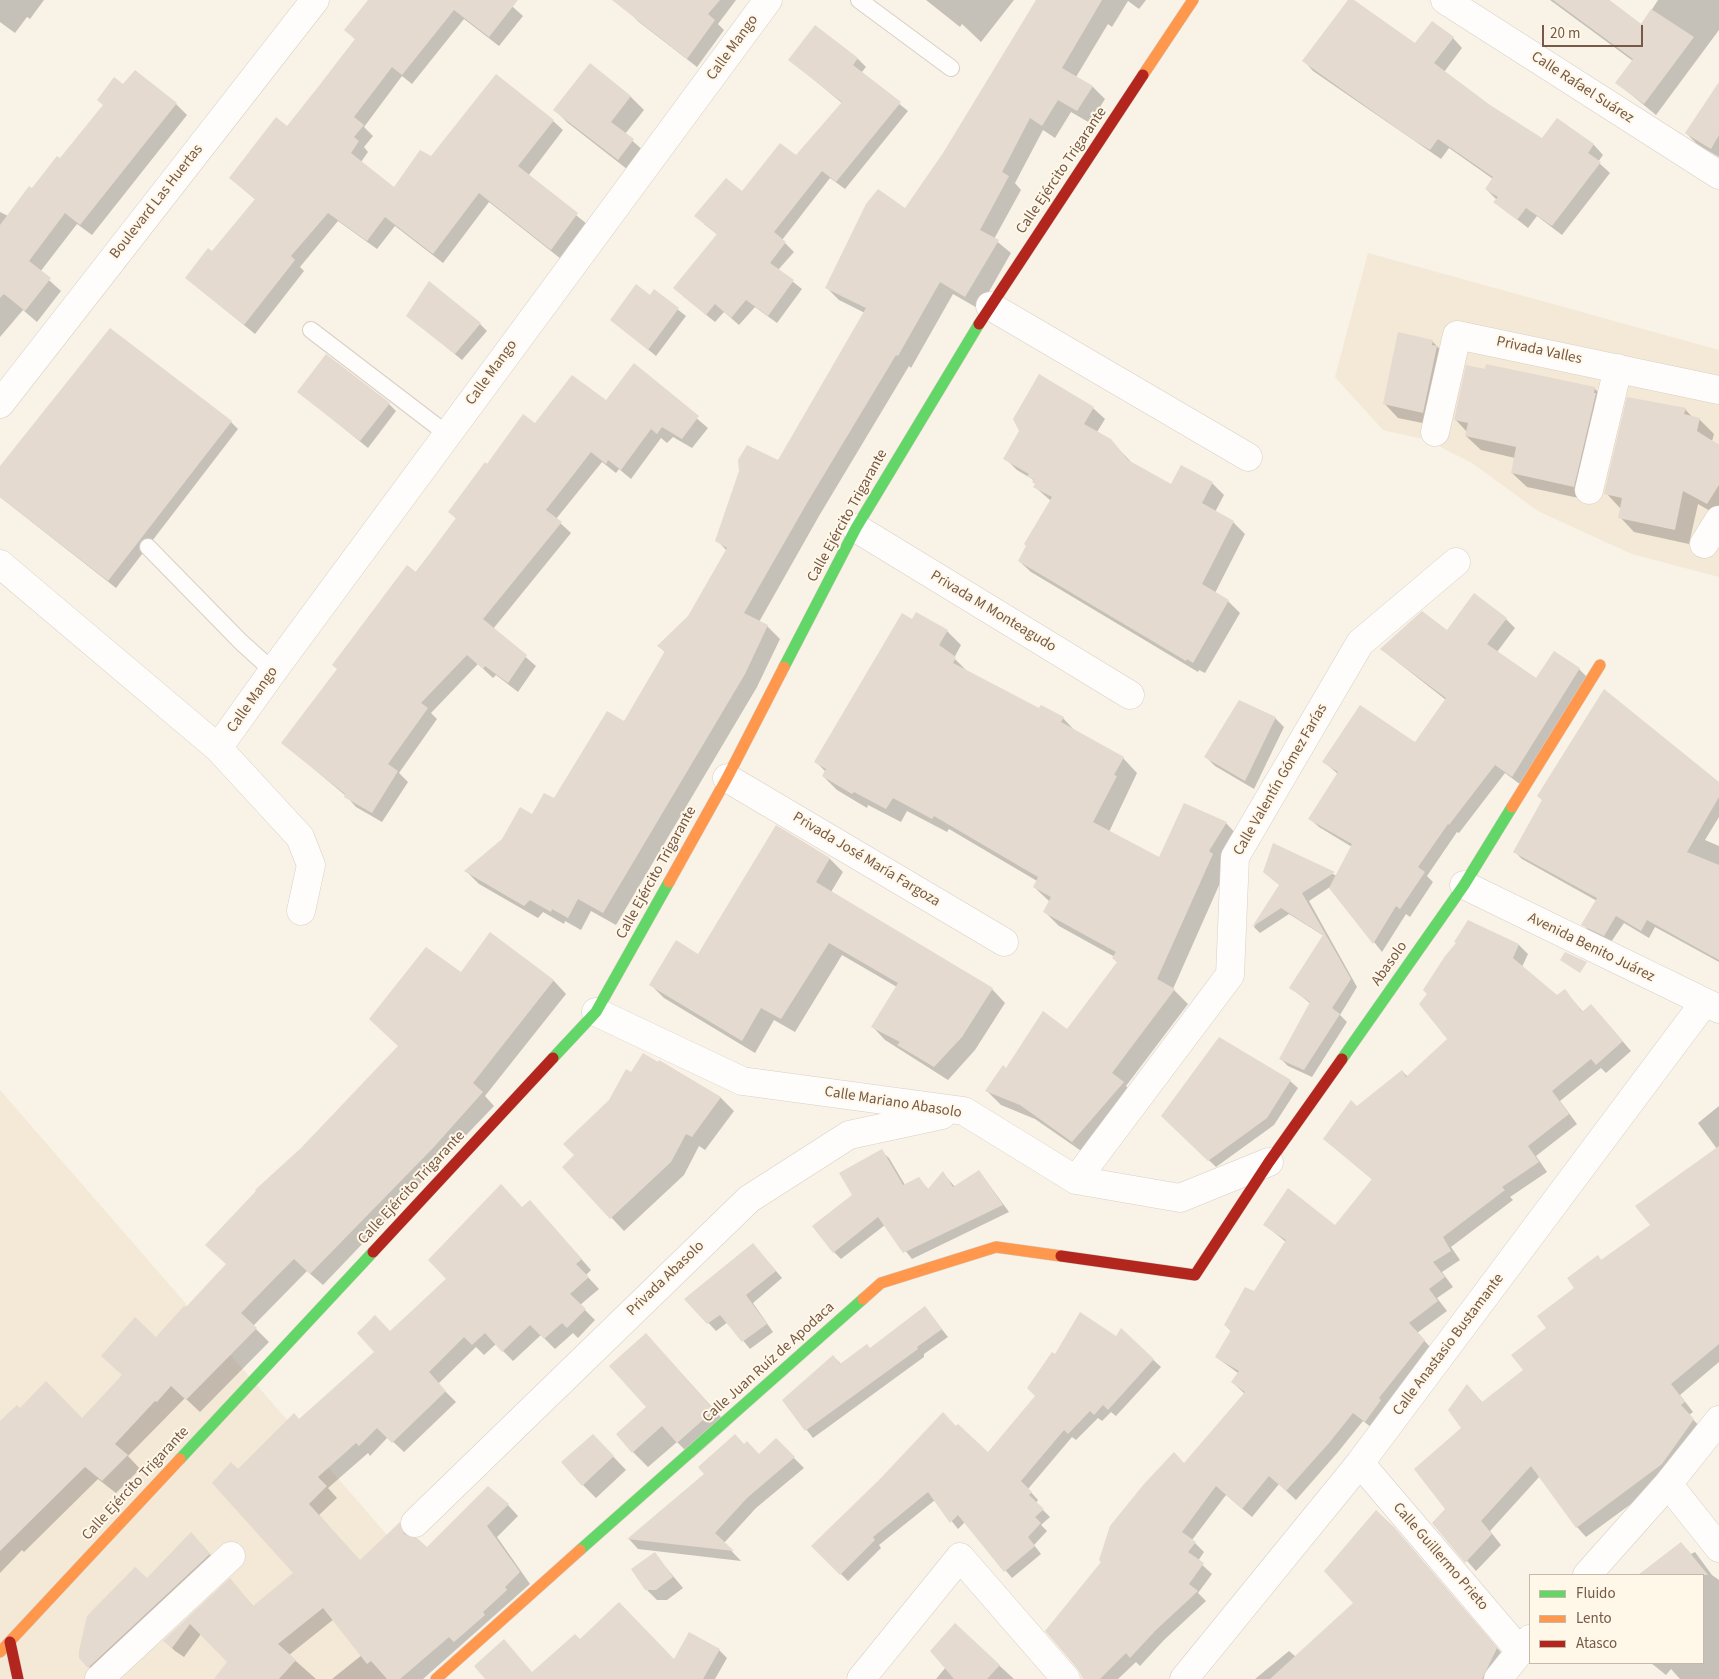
<!DOCTYPE html>
<meta charset="utf-8">
<style>
body{margin:0}
#map{position:relative;width:1719px;height:1679px;overflow:hidden;background:#f8f2e7;font-family:"Source Sans 3",sans-serif}
canvas{display:block}
.legend{position:absolute;left:1529px;top:1574px;width:175px;height:90px;box-sizing:border-box;background:#fff7e8;border:1px solid #c8b8a7;margin:0;padding:6px 9px;list-style:none;font-size:15px;color:#765946}
.legend li{display:flex;align-items:center;gap:10px;height:25px}
.legend b{width:25px;border:1px solid #c8b8a7}
.scale{position:absolute;left:1542px;top:25px;width:101px;height:22px;box-sizing:border-box;border:2px solid #765946;border-top:0;padding-left:6px;font-size:15px;line-height:18px;white-space:nowrap;color:#765946;-webkit-text-stroke:4px #fff7e8;paint-order:stroke}
</style>
<div id="map">
<canvas width="1719" height="1679"></canvas>
<ul class="legend">
<li><b style="height:6px;background:#63d668"></b>Fluido</li>
<li><b style="height:6px;background:#ff974d"></b>Lento</li>
<li><b style="height:6px;background:#b3261e"></b>Atasco</li>
</ul>
<div class="scale">20 m</div>
</div>
<script>
const context = document.querySelector('canvas').getContext('2d');
context.lineJoin = 'round';
function paint(path, color) { context.fillStyle = color; context.fill(path, 'evenodd'); }
const shape = rows => new Path2D(rows.map(r => 'M' + r).join(''));
function stroke(path, color, width, dash) { context.strokeStyle = color; context.lineWidth = width; context.lineCap = dash ? 'butt' : 'round'; context.setLineDash(dash || []); context.stroke(path); }
function write(font, color, halo, rows, align = 'center') {
  context.font = font + ' "Source Sans 3",sans-serif'; context.lineWidth = 4; context.setLineDash([]); context.textBaseline = 'middle'; context.strokeStyle = halo; context.fillStyle = color; for (const [text, x, y, turn = 0] of rows) {
    context.save(); context.translate(x, y); context.rotate((+turn || 0) * Math.PI / 180); context.textAlign = isNaN(turn) ? turn : align; if (halo) context.strokeText(text, 0, 0); context.fillText(text, 0, 0); context.restore();
  }
}
const residential = shape([
 [1368,253,1719,350,1719,577,1632,554,1538,511,1472,463,1427,440,1383,430,1335,377],
 [0,1090,455,1613,394,1679,0,1679]
]);
const shadow = shape([
 [0,0,44,0,30,19,27,17,15,33,0,22],
 [370,0,505,0,523,16,499,46,464,19,412,84,402,76,364,127,373,136,364,147,368,152,361,162,394,189,432,158,553,121,563,130,528,176,587,224,561,259,489,202,443,263,395,226,377,249,338,221,300,267,304,271,255,334,186,278,212,253,256,200,230,178,288,127,356,40,346,30],
 [624,0,736,0,718,24,724,30,697,67,639,22,629,12],
 [926,0,1014,0,981,42,962,24,960,27],
 [1037,0,1146,0,1139,9,1128,1,1112,27,1108,24,1076,77,1092,86,1105,99,1090,123,1071,112,1055,138,1043,130,1015,183,1021,190,994,239,1011,253,979,309,953,294,911,368,909,366,819,516,759,622,767,626,780,639,757,687,616,925,591,911,581,930,565,921,564,924,543,912,538,918,479,884,466,871,532,815,554,800,625,723,666,653,659,646,689,617,727,551,717,540,778,462,865,313,839,300,826,287,905,210,944,154],
 [1350,0,1415,45,1453,38,1462,48,1444,72,1490,106,1542,139,1557,120,1594,145,1603,155,1598,162,1610,173,1562,235,1537,216,1528,228,1495,202,1497,200,1486,189,1493,179,1449,148,1441,159,1313,71,1304,61],
 [1550,0,1609,0,1642,25,1658,0,1719,0,1719,30,1656,115,1617,83,1633,61],
 [858,59,866,67,861,73,908,111,845,189,830,178,782,240,794,252,778,270,802,289,777,323,755,307,739,325,724,312,715,322,683,296,718,235,704,224,742,193,796,157,842,103,790,60],
 [1719,85,1719,157,1698,145,1686,133],
 [123,86,176,104,187,115,92,235,77,224,40,272,61,291,37,322,23,310,0,337,0,212,8,216,60,160],
 [630,96,644,110,625,134,647,154,632,173,568,123,555,110],
 [654,291,686,316,656,356,612,320,650,297],
 [408,316,480,324,487,331,462,360],
 [1432,341,1446,356,1437,426,1398,418,1384,403],
 [634,365,708,428,692,448,673,437,667,443,661,438,631,479,619,469,616,473,602,462,556,519,571,533,493,629,536,666,518,692,496,675,493,678,478,664,431,713,437,719,399,773,408,782,382,822,356,807,346,796,283,743,457,519,449,512,488,465,535,424,606,402],
 [1594,388,1609,403,1588,500,1527,487,1512,473,1515,458,1481,450,1466,436,1467,432,1455,419],
 [299,392,389,404,396,411,368,448],
 [1093,408,1105,419,1097,432,1110,440,1132,463,1171,485,1212,483,1224,495,1215,512,1233,522,1245,534,1215,593,1228,601,1240,613,1205,673,1199,670,1198,672,1031,572,1019,561,1051,501,1035,487,1036,484,1032,479,1017,470,1005,458],
 [1685,409,1693,418,1699,419,1714,434,1712,441,1719,445,1719,516,1698,504,1689,544,1634,532,1620,517,1620,508,1606,493],
 [231,422,238,429,116,588,0,497,0,468],
 [1506,619,1515,628,1497,652,1537,679,1579,669,1588,678,1521,785,1505,773,1459,833,1457,832,1427,876,1433,882,1410,917,1406,914,1382,952,1330,887,1309,901,1357,987,1340,1015,1347,1022,1312,1077,1288,1066,1281,1059,1311,1004,1290,987,1324,936,1289,914,1260,933,1254,927,1280,886,1274,845,1337,876,1352,847,1319,827,1310,819,1338,774,1324,762,1416,744,1446,700,1381,649,1447,631],
 [912,621,947,631,961,645,954,658,969,673,1039,710,1063,718,1077,733,1123,758,1137,773,1109,832,1159,859,1184,804,1226,823,1240,838,1173,989,1188,1004,1126,1086,1137,1097,1087,1155,1035,1119,1001,1105,987,1091,1007,1069,1067,1031,1118,963,1113,958,1115,957,1059,926,1045,912,1050,902,1034,887,1037,881,949,829,947,832,907,811,901,822,868,805,867,808,837,790,823,776,826,772,816,762],
 [1275,718,1284,727,1254,789,1215,766,1206,757],
 [1719,784,1719,817,1705,840,1719,846,1719,962,1655,927,1649,938,1624,923,1611,942,1590,932,1583,924,1597,901,1522,859,1515,852],
 [776,827,830,859,843,872,831,892,992,989,1005,1003,975,1050,948,1080,885,1040,872,1026,897,987,842,955,795,1032,774,1020,755,1053,664,998,651,985,699,955],
 [1469,922,1519,945,1528,954,1522,967,1557,996,1565,991,1583,1012,1600,1015,1631,1051,1606,1073,1601,1068,1560,1101,1577,1124,1536,1156,1547,1172,1510,1197,1513,1200,1451,1247,1460,1260,1442,1272,1453,1287,1437,1298,1447,1311,1417,1333,1433,1350,1375,1430,1363,1421,1338,1452,1296,1500,1279,1484,1252,1517,1226,1495,1192,1540,1204,1552,1198,1561,1212,1574,1198,1593,1206,1601,1164,1640,1140,1666,1136,1662,1118,1679,1086,1679,1047,1631,1245,1394,1232,1382,1238,1373,1216,1357,1232,1332,1225,1325,1254,1292,1286,1242,1265,1225,1335,1227,1373,1180,1324,1139,1357,1108,1402,1071,1408,1077,1449,1040,1428,994],
 [490,933,554,981,566,994,485,1096,494,1106,323,1285,307,1271,253,1326,269,1342,200,1412,185,1398,128,1456,140,1469,116,1493,98,1479,24,1552,22,1550,0,1573,0,1422,21,1409,82,1420,227,1265,302,1148,399,1046,461,974],
 [660,1062,721,1098,734,1111,705,1150,699,1146,684,1175,624,1231,564,1167,576,1155,610,1101,632,1074],
 [1290,1081,1298,1088,1274,1125,1216,1167,1163,1116],
 [1719,1106,1719,1362,1680,1395,1693,1412,1689,1415,1703,1430,1672,1474,1586,1537,1577,1527,1540,1476,1490,1531,1501,1545,1476,1571,1434,1523,1446,1509,1463,1428,1467,1386,1483,1403,1525,1371,1548,1328,1598,1257,1602,1261,1651,1225,1717,1149,1698,1123],
 [881,1151,889,1158,905,1185,919,1179,929,1190,943,1173,955,1187,979,1171,1009,1212,912,1259,885,1225,841,1259,834,1252,854,1196],
 [522,1208,540,1212,591,1270,586,1275,599,1289,580,1305,595,1320,578,1338,573,1333,555,1349,541,1335,513,1361,496,1344,484,1355,476,1347,438,1384,456,1402,404,1452,388,1437,370,1456,368,1453,328,1488,337,1498,319,1515,360,1562,400,1524,411,1538,427,1549,508,1505,518,1516,497,1537,530,1584,423,1679,332,1679,362,1655,334,1619,289,1655,316,1679,218,1679,229,1662,201,1634,184,1657,175,1651,165,1641,230,1580,254,1607,295,1573,238,1471,300,1421,375,1352,390,1332],
 [753,1244,782,1278,753,1303,773,1332,750,1349,728,1322,716,1331,686,1299],
 [925,1308,948,1337,924,1354,924,1357,813,1438,783,1400,833,1356,841,1364,870,1349],
 [1121,1330,1161,1367,1116,1416,1111,1412,1102,1421,1098,1418,1076,1440,1072,1437,1028,1489,1038,1500,1036,1503,1050,1517,1041,1525,1047,1531,1034,1545,1041,1554,1012,1578,965,1522,958,1529,935,1500,879,1545,881,1548,848,1581,813,1546,956,1428,988,1454,1036,1396,1055,1356,1116,1338],
 [646,1334,729,1426,693,1458,677,1442,648,1467,633,1452,648,1407],
 [776,1440,804,1468,756,1508,724,1543,741,1561,638,1549,629,1539,706,1474,745,1445,759,1455],
 [606,1449,626,1470,596,1498,583,1485],
 [1402,1537,1505,1657,1494,1679,1255,1679,1289,1651,1296,1657,1355,1603],
 [1681,1543,1691,1554,1695,1552,1712,1575,1719,1580,1719,1679,1680,1679,1671,1669,1666,1675,1651,1663,1703,1663,1703,1575,1657,1575,1663,1571],
 [202,1545,220,1566,100,1678,80,1658,147,1580],
 [654,1553,683,1588,667,1600,657,1600,646,1589],
 [955,1625,1014,1679,936,1679,946,1667],
 [719,1650,727,1658,715,1679,617,1679]
]);
const building = shape([
 [368,0,518,0,489,37,454,10,402,75,392,67,354,117,364,125,354,137,359,141,351,153,394,187,420,150,431,156,496,74,554,120,518,166,578,213,551,250,479,193,433,254,385,217,367,241,328,213,291,256,295,260,244,325,185,278,208,248,212,251,255,199,229,178,276,117,287,126,318,87,355,39,344,30],
 [612,0,720,0,708,14,715,20,687,59],
 [1036,0,1102,0,1062,68,1093,86,1077,111,1058,100,1042,126,1030,118,1002,172,1009,176,980,230,999,240,965,297,940,282,898,356,896,355,807,503,744,613,768,625,745,674,603,913,578,899,568,918,552,909,551,912,530,900,524,906,464,871,502,839,520,807,532,814,544,793,554,798,607,711,624,721,665,651,657,646,688,616,727,548,715,541,739,471,738,460,747,445,778,460,866,308,825,288,866,204,878,189,905,208,943,153],
 [1348,0,1354,0,1415,43,1432,21,1454,37,1434,63,1490,105,1542,138,1557,118,1594,144,1588,153,1601,162,1552,226,1526,208,1517,220,1493,202,1498,197,1485,189,1493,177,1438,139,1430,150,1412,139,1302,61],
 [1553,0,1609,0,1641,24,1651,9,1694,37,1644,104,1615,83,1633,59],
 [815,25,858,58,853,65,901,102,836,182,822,171,774,232,786,242,770,263,794,280,768,316,746,300,731,318,715,304,706,315,673,288,717,234,694,216,726,178,742,191,780,143,796,155,842,102,788,60],
 [590,63,631,96,611,122,634,139,618,160,553,110],
 [135,70,177,103,80,225,65,213,29,261,51,278,25,311,4,294,0,298,0,225,29,186,32,188,57,156,60,158,103,105,97,100,114,77,123,84],
 [1719,82,1719,135,1711,149,1685,133],
 [429,281,481,323,455,354,406,316],
 [636,284,650,295,654,289,679,308,648,350,610,320],
 [110,328,232,421,108,581,0,497,0,466],
 [1398,332,1433,340,1432,345,1437,346,1423,413,1383,404],
 [326,354,390,403,360,441,297,392],
 [634,363,699,416,682,439,662,427,657,434,651,429,621,470,608,460,606,464,591,452,546,510,562,522,483,619,527,655,508,683,485,666,483,669,467,655,421,703,428,708,388,764,398,771,372,813,344,797,345,794,281,743,337,669,332,665,407,565,416,572,456,518,448,512,485,462,487,464,523,414,535,423,572,375,606,400],
 [1486,364,1595,387,1594,393,1596,393,1574,487,1511,473,1516,447,1465,436,1468,423,1454,420,1466,365,1485,369],
 [1039,374,1094,407,1084,424,1111,439,1128,460,1171,484,1181,465,1213,482,1202,503,1234,521,1202,584,1229,600,1193,663,1187,659,1186,661,1018,561,1026,546,1024,544,1052,497,1033,487,1035,484,1032,482,1034,480,1027,476,1029,474,1003,459,1019,431,1013,419],
 [1627,397,1686,408,1684,414,1700,418,1697,431,1719,445,1719,485,1707,504,1683,491,1675,530,1618,518,1622,498,1604,494],
 [1474,593,1507,618,1487,644,1536,678,1554,651,1580,668,1512,777,1495,765,1449,825,1448,824,1418,867,1425,872,1400,909,1396,906,1373,944,1329,888,1352,844,1308,819,1338,772,1322,762,1360,705,1415,742,1446,698,1380,649,1422,611,1447,630],
 [916,612,948,630,939,645,956,657,953,663,1039,708,1041,705,1064,717,1061,722,1124,757,1114,775,1117,776,1093,822,1159,857,1184,803,1227,822,1209,851,1213,854,1157,979,1175,989,1112,1073,1124,1082,1072,1142,1020,1105,985,1091,1003,1065,1006,1068,1043,1011,1067,1029,1117,962,1112,958,1116,952,1043,912,1051,897,1033,887,1038,877,934,816,932,819,893,798,886,809,854,792,852,794,822,776,826,769,814,762,902,613,912,619],
 [1604,689,1719,782,1719,797,1687,852,1719,865,1719,960,1647,920,1641,931,1616,916,1604,936,1581,925,1597,898,1513,852,1542,800,1537,796],
 [1239,700,1276,717,1245,781,1204,757],
 [776,825,830,858,816,882,993,988,962,1037,934,1067,897,1045,900,1042,871,1027,898,983,829,943,781,1019,761,1008,742,1041,649,985,676,940,698,954],
 [1273,843,1335,872,1302,893,1351,979,1332,1008,1340,1014,1304,1070,1279,1059,1310,1002,1289,988,1323,935,1281,908,1252,927,1279,885,1263,872],
 [1468,920,1519,944,1513,958,1557,995,1565,989,1582,1012,1591,1004,1623,1041,1596,1065,1591,1059,1552,1091,1569,1114,1528,1146,1539,1162,1502,1187,1505,1190,1443,1237,1451,1251,1433,1262,1445,1277,1429,1289,1438,1301,1409,1323,1425,1340,1379,1398,1381,1400,1365,1422,1353,1413,1329,1443,1286,1491,1269,1476,1242,1509,1216,1486,1182,1532,1196,1542,1188,1552,1204,1563,1189,1584,1198,1591,1155,1631,1130,1658,1126,1653,1100,1679,1083,1679,1078,1669,1045,1631,1101,1562,1099,1560,1110,1526,1144,1484,1174,1452,1184,1463,1245,1392,1231,1382,1239,1371,1215,1357,1231,1330,1224,1325,1245,1287,1254,1291,1286,1240,1263,1225,1288,1188,1335,1225,1372,1179,1323,1139,1351,1100,1357,1106,1402,1070,1406,1077,1447,1039,1419,1004,1427,994,1423,990,1445,956,1456,943,1454,942],
 [490,932,554,980,473,1083,483,1092,433,1148,310,1274,294,1259,276,1277,241,1313,257,1328,186,1400,171,1386,157,1402,155,1401,115,1444,128,1455,102,1481,85,1467,0,1551,0,1421,17,1405,20,1408,46,1381,82,1418,122,1375,101,1356,135,1317,156,1337,184,1306,186,1307,226,1264,205,1245,256,1191,255,1190,301,1148,398,1046,369,1019,426,947,461,972],
 [1565,952,1587,962,1580,973,1560,960],
 [1219,1037,1291,1080,1267,1118,1208,1161,1161,1116],
 [643,1053,658,1062,659,1060,721,1097,692,1137,686,1134,671,1162,610,1219,562,1167,574,1155,563,1144,609,1100,626,1069,631,1072],
 [1719,1146,1719,1344,1671,1384,1685,1402,1681,1405,1694,1419,1662,1464,1576,1528,1531,1466,1481,1521,1492,1534,1465,1563,1432,1523,1445,1509,1414,1469,1461,1428,1448,1410,1467,1384,1482,1402,1523,1370,1511,1355,1546,1328,1537,1316,1574,1288,1567,1278,1598,1255,1601,1260,1650,1225,1635,1206],
 [882,1149,903,1185,919,1177,928,1189,943,1171,953,1187,979,1170,1003,1205,903,1253,878,1217,833,1253,812,1226,852,1195,839,1173],
 [501,1184,522,1207,530,1200,582,1259,576,1264,589,1277,570,1294,586,1309,567,1328,562,1323,544,1339,530,1325,502,1352,485,1333,472,1345,464,1337,429,1372,446,1391,392,1443,377,1428,359,1446,356,1443,318,1477,327,1486,309,1504,360,1560,400,1522,404,1534,417,1538,427,1547,488,1486,509,1504,487,1526,520,1572,505,1587,507,1590,483,1612,485,1615,454,1642,449,1637,400,1679,387,1679,371,1661,367,1664,323,1608,278,1644,296,1660,279,1679,214,1679,227,1662,190,1624,172,1648,163,1641,230,1578,253,1606,293,1573,212,1483,231,1462,238,1469,294,1413,299,1419,374,1352,357,1333,375,1315,390,1331,446,1279,428,1260],
 [753,1243,776,1271,746,1295,767,1324,742,1342,720,1315,707,1324,684,1299],
 [925,1306,942,1329,917,1347,918,1349,805,1431,782,1400,833,1355,840,1364,867,1344,870,1348],
 [1080,1312,1116,1336,1121,1328,1154,1359,1108,1410,1103,1405,1094,1415,1090,1411,1068,1434,1064,1430,1021,1481,1032,1492,1029,1495,1044,1509,1035,1517,1041,1523,1028,1537,1035,1546,1004,1572,958,1515,950,1523,928,1492,873,1537,875,1540,840,1575,811,1546,880,1479,943,1412,956,1426,958,1424,988,1452,1035,1396,1027,1388,1052,1352,1055,1354],
 [646,1333,714,1410,677,1443,662,1426,632,1453,616,1434,646,1407,609,1366],
 [593,1434,614,1456,582,1486,561,1462],
 [735,1434,744,1444,747,1441,759,1454,776,1438,795,1457,747,1498,715,1533,734,1551,627,1539,704,1474,698,1467],
 [1376,1510,1394,1527,1497,1648,1482,1679,1270,1679,1353,1603,1324,1571],
 [191,1532,210,1554,88,1668,79,1658,79,1651,87,1616,135,1567,147,1578],
 [1681,1542,1708,1575,1638,1575],
 [655,1552,673,1577,656,1590,645,1590,631,1569],
 [619,1602,674,1659,689,1632,720,1649,703,1679,485,1679,474,1666,504,1639,532,1672,575,1634,580,1639],
 [955,1623,1000,1665,987,1679,954,1679,930,1651]
]);
const lane = shape([
 [859,0,951,68],
 [311,330,447,434],
 [148,547,241,642,273,671]
]);
const street = shape([
 [1445,0,1719,175],
 [990,306,1248,457],
 [0,404,315,0],
 [1435,432,1457,335,1719,390],
 [1589,490,1618,368],
 [856,528,1130,695],
 [1704,544,1719,520],
 [0,564,218,748,300,837,311,865,301,911],
 [218,748,273,671,768,0],
 [727,778,1004,942],
 [1464,885,1719,1009],
 [596,1012,742,1081,964,1111,1076,1180,1180,1198,1269,1162],
 [1076,1180,1230,975,1235,857,1360,643,1456,562],
 [1360,1463,1520,1651],
 [1668,1484,1719,1548],
 [415,1523,749,1199,849,1135,942,1115],
 [1587,1575,1668,1484,1719,1420],
 [99,1679,231,1556],
 [861,1679,960,1557,1066,1679],
 [1184,1679,1360,1463,1704,1003],
 [1498,1679,1530,1639]
]);
const fast = shape([
 [784,667,856,528,979,324],
 [553,1058,596,1012,669,882],
 [1342,1059,1464,885,1512,807],
 [180,1459,373,1252],
 [580,1550,863,1299]
]);
const slow = shape([
 [1143,75,1193,0],
 [1512,807,1600,665],
 [669,882,727,778,784,667],
 [863,1299,881,1283,996,1247,1061,1256],
 [0,1652,180,1459],
 [436,1679,580,1550]
]);
const jam = shape([
 [979,324,1143,75],
 [373,1252,553,1058],
 [1061,1256,1195,1275,1269,1162,1342,1059],
 [10,1642,18,1679]
]);
const streetNames = [
 ["Calle Mango",733,48,-54],
 ["Calle Rafael Suárez",1582,88,33],
 ["Calle Ejército Trigarante",1062,171,-56],
 ["Boulevard Las Huertas",157,202,-52],
 ["Privada Valles",1539,351,12],
 ["Calle Mango",492,373,-54],
 ["Calle Ejército Trigarante",848,516,-61],
 ["Privada M Monteagudo",993,612,31],
 ["Calle Mango",253,700,-55],
 ["Calle Valentín Gómez Farías",1281,780,-60],
 ["Privada José María Fargoza",866,860,31],
 ["Calle Ejército Trigarante",657,873,-61],
 ["Avenida Benito Juárez",1591,948,26],
 ["Abasolo",1390,964,-55],
 ["Calle Mariano Abasolo",893,1103,9],
 ["Calle Ejército Trigarante",412,1188,-47],
 ["Privada Abasolo",666,1279,-44],
 ["Calle Anastasio Bustamante",1449,1345,-53],
 ["Calle Juan Ruíz de Apodaca",769,1363,-42],
 ["Calle Ejército Trigarante",136,1484,-47],
 ["Calle Guillermo Prieto",1440,1557,49]
];
paint(residential, '#f4e8d7');
paint(shadow, '#0003');
paint(building, '#e4dacf');
stroke(lane, '#d9cfc5', 18);
stroke(street, '#d9cfc5', 29);
stroke(fast, '#d8cec4', 12);
stroke(slow, '#d8cec4', 12);
stroke(jam, '#d8cec4', 12);
stroke(lane, '#fefdfb', 16);
stroke(street, '#fefdfb', 28);
stroke(fast, '#63d668', 11);
stroke(slow, '#ff974d', 11);
stroke(jam, '#b3261e', 11);
write('15px', '#765946', '#fff7e8', streetNames);
</script>
